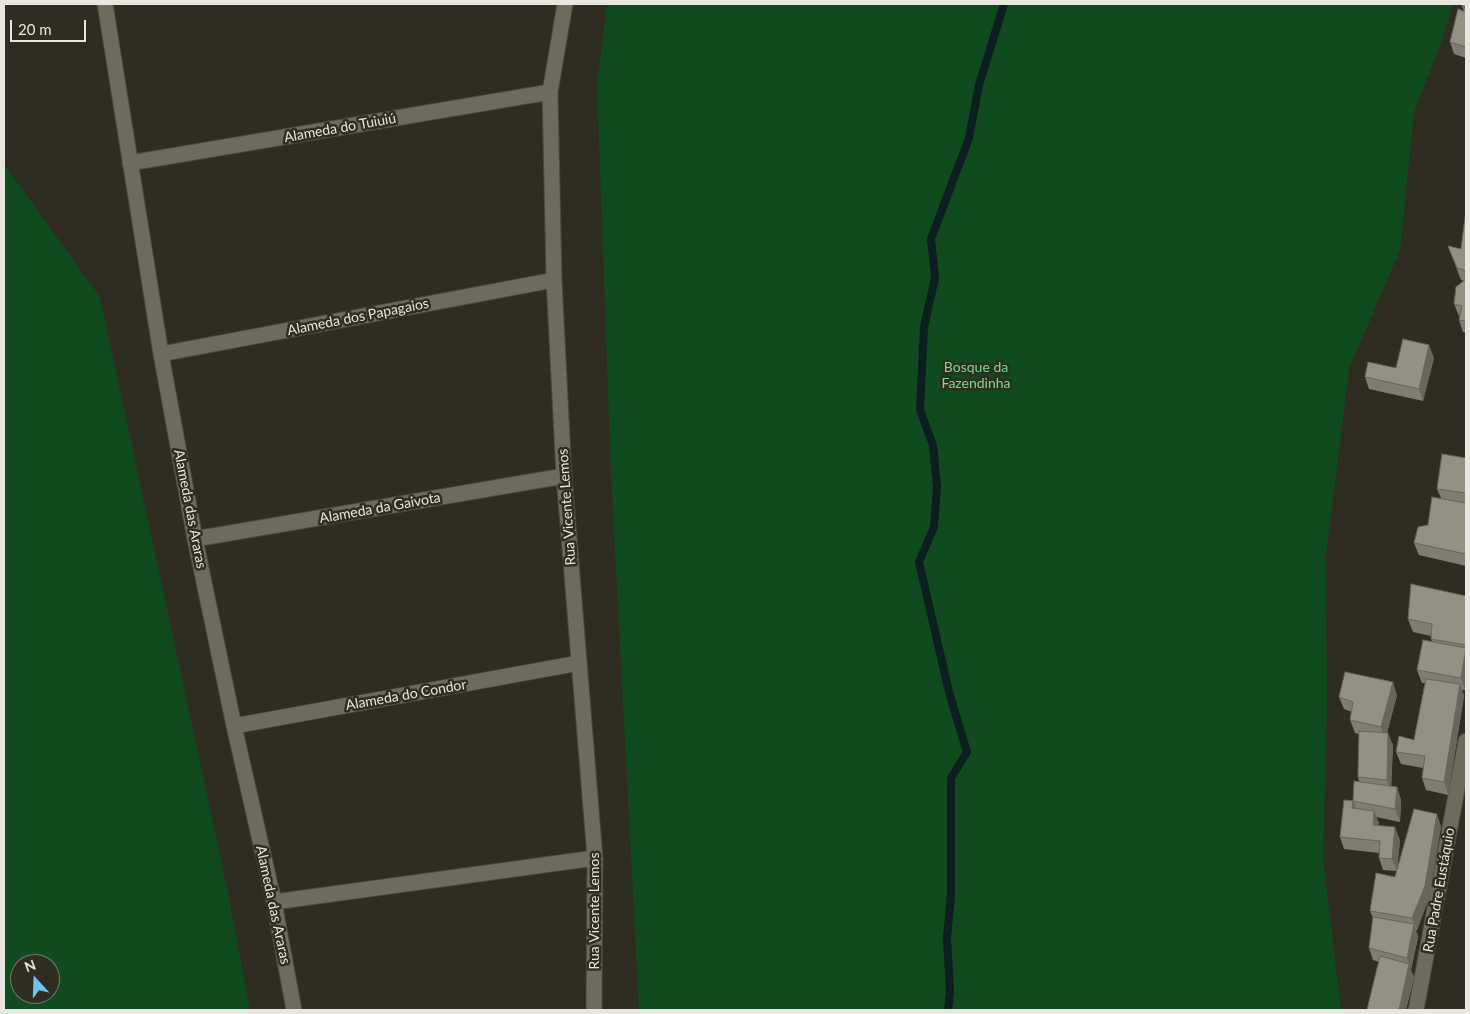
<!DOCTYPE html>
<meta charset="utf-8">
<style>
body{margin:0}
#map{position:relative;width:1470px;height:1014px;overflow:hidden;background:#2f2d21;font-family:Lato,sans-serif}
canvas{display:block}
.frame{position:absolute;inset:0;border:5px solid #e7e6df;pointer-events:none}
.north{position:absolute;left:10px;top:954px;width:50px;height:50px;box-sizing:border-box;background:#2f2d21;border:1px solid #79776d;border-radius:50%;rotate:340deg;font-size:14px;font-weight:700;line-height:20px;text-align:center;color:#e7e6df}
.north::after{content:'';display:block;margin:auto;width:18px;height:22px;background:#68c4f0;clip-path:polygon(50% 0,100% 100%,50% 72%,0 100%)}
.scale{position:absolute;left:10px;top:20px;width:76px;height:22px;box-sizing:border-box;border:2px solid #e7e6df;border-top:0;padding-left:6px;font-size:15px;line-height:18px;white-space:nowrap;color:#e7e6df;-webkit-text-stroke:4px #2f2d21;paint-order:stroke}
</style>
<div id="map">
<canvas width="1470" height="1014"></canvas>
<div class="frame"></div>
<div class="north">N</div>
<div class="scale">20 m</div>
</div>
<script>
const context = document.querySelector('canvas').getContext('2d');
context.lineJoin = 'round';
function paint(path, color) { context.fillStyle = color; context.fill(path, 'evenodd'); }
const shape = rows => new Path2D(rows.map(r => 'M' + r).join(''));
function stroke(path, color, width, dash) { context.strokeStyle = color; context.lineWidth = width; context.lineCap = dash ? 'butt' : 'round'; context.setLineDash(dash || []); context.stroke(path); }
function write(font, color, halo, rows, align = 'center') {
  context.font = font + ' Lato,sans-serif'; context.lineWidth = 5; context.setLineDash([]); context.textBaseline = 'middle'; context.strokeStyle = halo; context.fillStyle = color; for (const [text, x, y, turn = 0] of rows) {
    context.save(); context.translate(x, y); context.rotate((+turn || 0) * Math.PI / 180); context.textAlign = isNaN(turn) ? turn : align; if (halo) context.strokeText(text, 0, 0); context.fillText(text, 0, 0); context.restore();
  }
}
const green = shape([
 [607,4,1453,4,1443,38,1414,112,1400,250,1349,369,1326,554,1327,708,1323,857,1341,1010,639,1010,611,474,597,86],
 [4,164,100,297,227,888,250,1010,4,1010],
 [20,964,50,964,50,994,20,994]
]);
const stream = shape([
 [948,1010,950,992,947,938,951,894,951,778,967,752,949,692,919,562,934,527,937,487,933,445,920,410,924,327,935,278,931,239,969,138,979,85,1004,4]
]);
const minor = shape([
 [105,4,161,354,195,539,234,726,274,902,294,1010],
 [565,4,550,92,554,280,564,476,595,858,594,1010],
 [130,163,550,92],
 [161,354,554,280],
 [195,539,564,476],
 [234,726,579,663],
 [274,902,595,858],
 [1416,1010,1466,741]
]);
const wall = shape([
 [1466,4,1466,58,1454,54,1450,42,1464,11,1462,6],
 [1466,210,1466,333,1463,332,1459,320,1460,316,1459,316,1454,304,1464,281,1461,280,1448,246,1461,249],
 [1434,358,1423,401,1369,389,1365,377],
 [1466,458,1466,566,1419,555,1414,543,1428,525,1441,498,1437,489],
 [1466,596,1466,685,1465,690,1462,690,1464,696,1448,795,1426,790,1422,778,1423,768,1401,764,1396,752,1414,740,1425,683,1422,683,1417,670,1432,642,1431,639,1431,636,1413,632,1408,619],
 [1397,695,1387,733,1393,745,1391,787,1397,787,1401,800,1400,822,1376,817,1379,823,1378,825,1400,840,1397,871,1383,870,1379,858,1379,853,1344,849,1340,837,1359,782,1358,777,1359,734,1355,733,1350,720,1352,712,1344,709,1339,697],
 [1441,826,1429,898,1417,930,1416,930,1418,937,1411,970,1414,977,1406,1010,1367,1010,1379,962,1373,960,1369,948,1373,918,1370,911,1395,877]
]);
const shadedWall = shape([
 [1429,345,1434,358,1423,401,1419,389],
 [1466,649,1466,685,1465,690,1461,678],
 [1393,682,1397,695,1385,739,1381,727],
 [1460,684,1464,696,1448,795,1444,782],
 [1388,733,1393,745,1391,793,1387,780],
 [1397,787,1401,800,1400,822,1395,809],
 [1353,801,1358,813,1352,808],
 [1374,811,1379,823,1377,837,1373,825],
 [1437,814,1441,826,1429,898,1417,930,1412,918],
 [1395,827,1400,840,1397,871,1392,859],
 [1414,924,1418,937,1411,970,1414,977,1406,1010,1399,1010,1409,965,1407,958]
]);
const building = shape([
 [1462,4,1466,4,1466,7,1462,6,1462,4],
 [1458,9,1466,12,1466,47,1450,42,1458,9],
 [1466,210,1466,276,1464,270,1457,268,1448,246,1461,249,1466,210],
 [1466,279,1466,321,1459,320,1462,306,1454,304,1456,287,1466,279],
 [1403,339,1429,345,1419,389,1365,377,1368,362,1396,368,1403,339],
 [1442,454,1466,458,1466,493,1437,489,1442,454],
 [1432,497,1466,503,1466,554,1414,543,1418,527,1428,525,1432,497],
 [1411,584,1466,596,1466,645,1431,639,1432,624,1408,619,1411,584],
 [1423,640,1466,648,1461,678,1417,670,1423,640],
 [1345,672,1393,682,1381,727,1350,720,1353,702,1339,697,1345,672],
 [1426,679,1460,684,1444,782,1422,778,1425,756,1396,752,1399,736,1414,740,1426,679],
 [1359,731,1388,733,1387,780,1358,777,1359,731],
 [1354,781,1397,787,1395,809,1353,801,1354,781],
 [1344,800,1353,801,1352,808,1374,811,1373,825,1395,827,1392,859,1379,858,1380,841,1340,837,1344,800],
 [1414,809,1437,814,1425,886,1412,918,1370,911,1376,873,1395,877,1414,809],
 [1373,917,1414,924,1407,958,1369,948,1373,917],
 [1380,956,1409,964,1399,1010,1367,1010,1380,956]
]);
const streetNames = [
 ["Alameda do Tuiuiú",340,128,-10],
 ["Alameda dos Papagaios",358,317,-11],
 ["Rua Vicente Lemos",567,507,-94],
 ["Alameda da Gaivota",380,508,-10],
 ["Alameda das Araras",190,509,79],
 ["Alameda do Condor",406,695,-10],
 ["Rua Padre Eustáquio",1439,890,-80],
 ["Alameda das Araras",273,905,78],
 ["Rua Vicente Lemos",594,911,-90]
];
const parkNames = [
 ["Bosque da",976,367],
 ["Fazendinha",976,383]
];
paint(green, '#104a1f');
stroke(stream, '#0b1e20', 8);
stroke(minor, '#49473e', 17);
stroke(minor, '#6d6a5e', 15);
paint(wall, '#7e7d71');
paint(shadedWall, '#67665c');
paint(building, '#939183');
stroke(building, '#67665c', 1);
write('14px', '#e7e6df', '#2f2d21', streetNames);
write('14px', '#77de88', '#2f2d21', parkNames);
</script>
